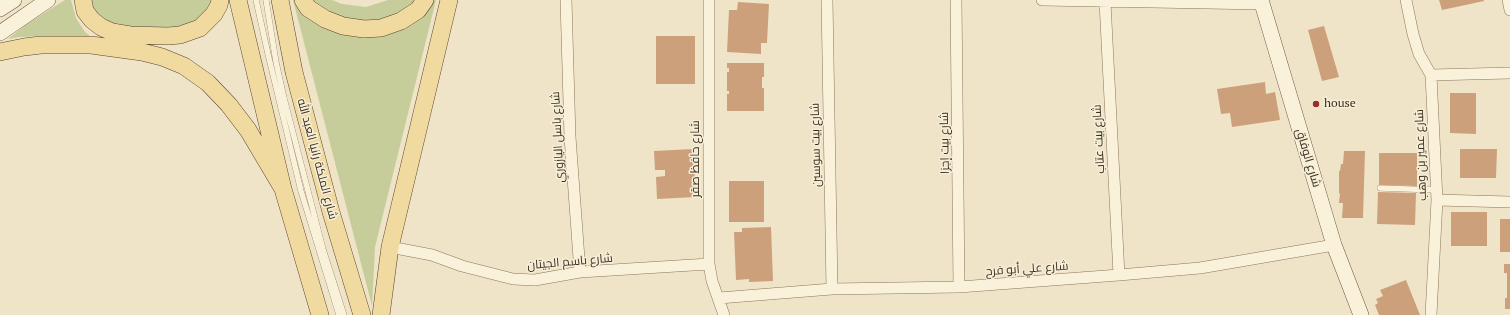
<!DOCTYPE html>
<meta charset="utf-8">
<style>
body{margin:0}
canvas{display:block;background:#efe4c7}
</style>
<canvas width="1510" height="315"></canvas>
<script>
const context = document.querySelector('canvas').getContext('2d');
context.lineJoin = 'round';
function paint(path, color) { context.fillStyle = color; context.fill(path, 'evenodd'); }
const shape = rows => new Path2D(rows.map(r => 'M' + r).join(''));
function stroke(path, color, width, dash) { context.strokeStyle = color; context.lineWidth = width; context.lineCap = dash ? 'butt' : 'round'; context.setLineDash(dash || []); context.stroke(path); }
function write(font, color, halo, rows, align = 'center') {
  context.font = font + ' "PT Serif",Cairo,serif'; context.lineWidth = 3; context.setLineDash([]); context.textBaseline = 'middle'; context.strokeStyle = halo; context.fillStyle = color; for (const [text, x, y, turn = 0] of rows) {
    context.save(); context.translate(x, y); context.rotate((+turn || 0) * Math.PI / 180); context.textAlign = isNaN(turn) ? turn : align; if (halo) context.strokeText(text, 0, 0); context.fillText(text, 0, 0); context.restore();
  }
}
const green = shape([
 [65,0,71,0,76,18,85,32,90,36,100,40,42,36,19,37,8,39,27,24],
 [92,0,213,0,203,16,185,29,116,28,97,14,93,8],
 [293,0,332,0,342,4,366,7,388,0,436,0,375,247,372,306]
]);
const building = shape([
 [1439,0,1484,0,1484,1,1442,10],
 [738,2,769,4,767,43,761,43,761,54,727,52,729,10,737,10],
 [1324,26,1339,77,1322,81,1308,30],
 [656,36,695,36,695,84,656,84],
 [727,63,764,63,764,77,762,77,762,88,764,88,764,111,727,111,727,94,729,94,729,91,727,91,727,72,729,72,729,68,727,68],
 [1265,82,1266,94,1275,92,1280,120,1232,127,1230,113,1221,114,1217,89],
 [1450,93,1476,93,1476,134,1450,133],
 [693,149,696,197,657,199,656,177,665,176,665,170,655,170,654,151],
 [1460,149,1497,149,1496,178,1460,178],
 [1344,151,1365,151,1363,218,1342,218,1343,203,1339,203,1340,194,1339,193,1339,171,1340,171,1341,164,1343,164],
 [1379,153,1417,153,1417,186,1379,185],
 [729,181,764,181,764,222,729,222],
 [1378,192,1416,193,1415,225,1377,224],
 [1451,212,1487,212,1487,246,1451,246],
 [1500,219,1510,219,1510,252,1500,252],
 [771,227,773,281,749,282,749,279,736,280,734,232,742,232,742,228],
 [1504,264,1510,264,1510,309,1505,309,1505,298,1507,298,1507,273,1504,273],
 [1406,280,1420,315,1379,315,1375,305,1378,303,1376,299,1383,296,1380,290]
]);
const lane = shape([
 [256,0,268,54,301,191,339,315],
 [266,0,276,62,284,98,323,249,344,315],
 [1380,188,1436,190]
]);
const street = shape([
 [566,0,570,137,580,272],
 [709,0,709,264,712,281,724,315],
 [827,0,832,289],
 [956,0,959,287],
 [1042,0,1262,4],
 [1406,0,1413,34,1419,54,1431,75,1437,200,1431,315],
 [1508,0,1510,10],
 [1105,2,1119,275],
 [1431,75,1510,73],
 [1437,200,1510,202],
 [390,247,432,255,462,266,513,279,535,280,580,272,709,264],
 [719,298,832,289,959,287,1119,275,1200,268,1334,245]
]);
const secondary = shape([
 [1261,0,1334,245,1361,315],
 [0,9,14,0],
 [0,33,48,0]
]);
const primary = shape([
 [83,0,85,11,92,20,101,27,112,32,130,35,168,36,180,35,200,28,214,14,219,5,220,0],
 [238,0,283,189,320,315],
 [280,0,294,72,331,212,362,315],
 [303,0,308,8,325,19,343,26,364,29,381,28,401,21,418,10,425,0],
 [0,52,24,47,41,45,91,45,142,52,162,57,184,66,208,83,229,105,248,130,283,189],
 [381,315,390,247,449,0]
]);
const markers = [
 [1316,104,4,"#9a2e2b"]
];
const poiNames = [
 ["house",1324,104]
];
const streetNames = [
 ["شارع باسل اليازوري",558,137,-93],
 ["شارع بيت عتاب",1099,139,-93],
 ["شارع بيت إجزا",945,143,-91],
 ["شارع بيت سوسين",816,145,-91],
 ["شارع عمير بن وهب",1421,155,-92],
 ["شارع الوفاق",1308,158,73],
 ["شارع الملكة رانيا العبد الله",317,159,75],
 ["شارع حافظ صقر",696,159,-90],
 ["شارع باسم الجيتان",570,262,-5],
 ["شارع علي أبو فرح",1027,269,-4]
];
paint(green, '#c6cd9a');
paint(building, '#cda07c');
stroke(lane, '#8b765c', 6);
stroke(street, '#8b765c', 12);
stroke(secondary, '#6d573f', 16);
stroke(primary, '#594430', 18);
stroke(lane, '#f9f1da', 5.5);
stroke(street, '#f9f1da', 11);
stroke(secondary, '#f9f1da', 15);
stroke(primary, '#f1da9f', 17);
for (const [x, y, r, color] of markers) { const dot = new Path2D(); dot.arc(x, y, r, 0, 2 * Math.PI); context.fillStyle = color; context.fill(dot); stroke(dot, '#f6eed6', 1.5); }
write('12px', '#3b2e20', '#f6eed6', poiNames, 'left');
write('12px', '#3b2e20', '#f6eed6', streetNames);
</script>
